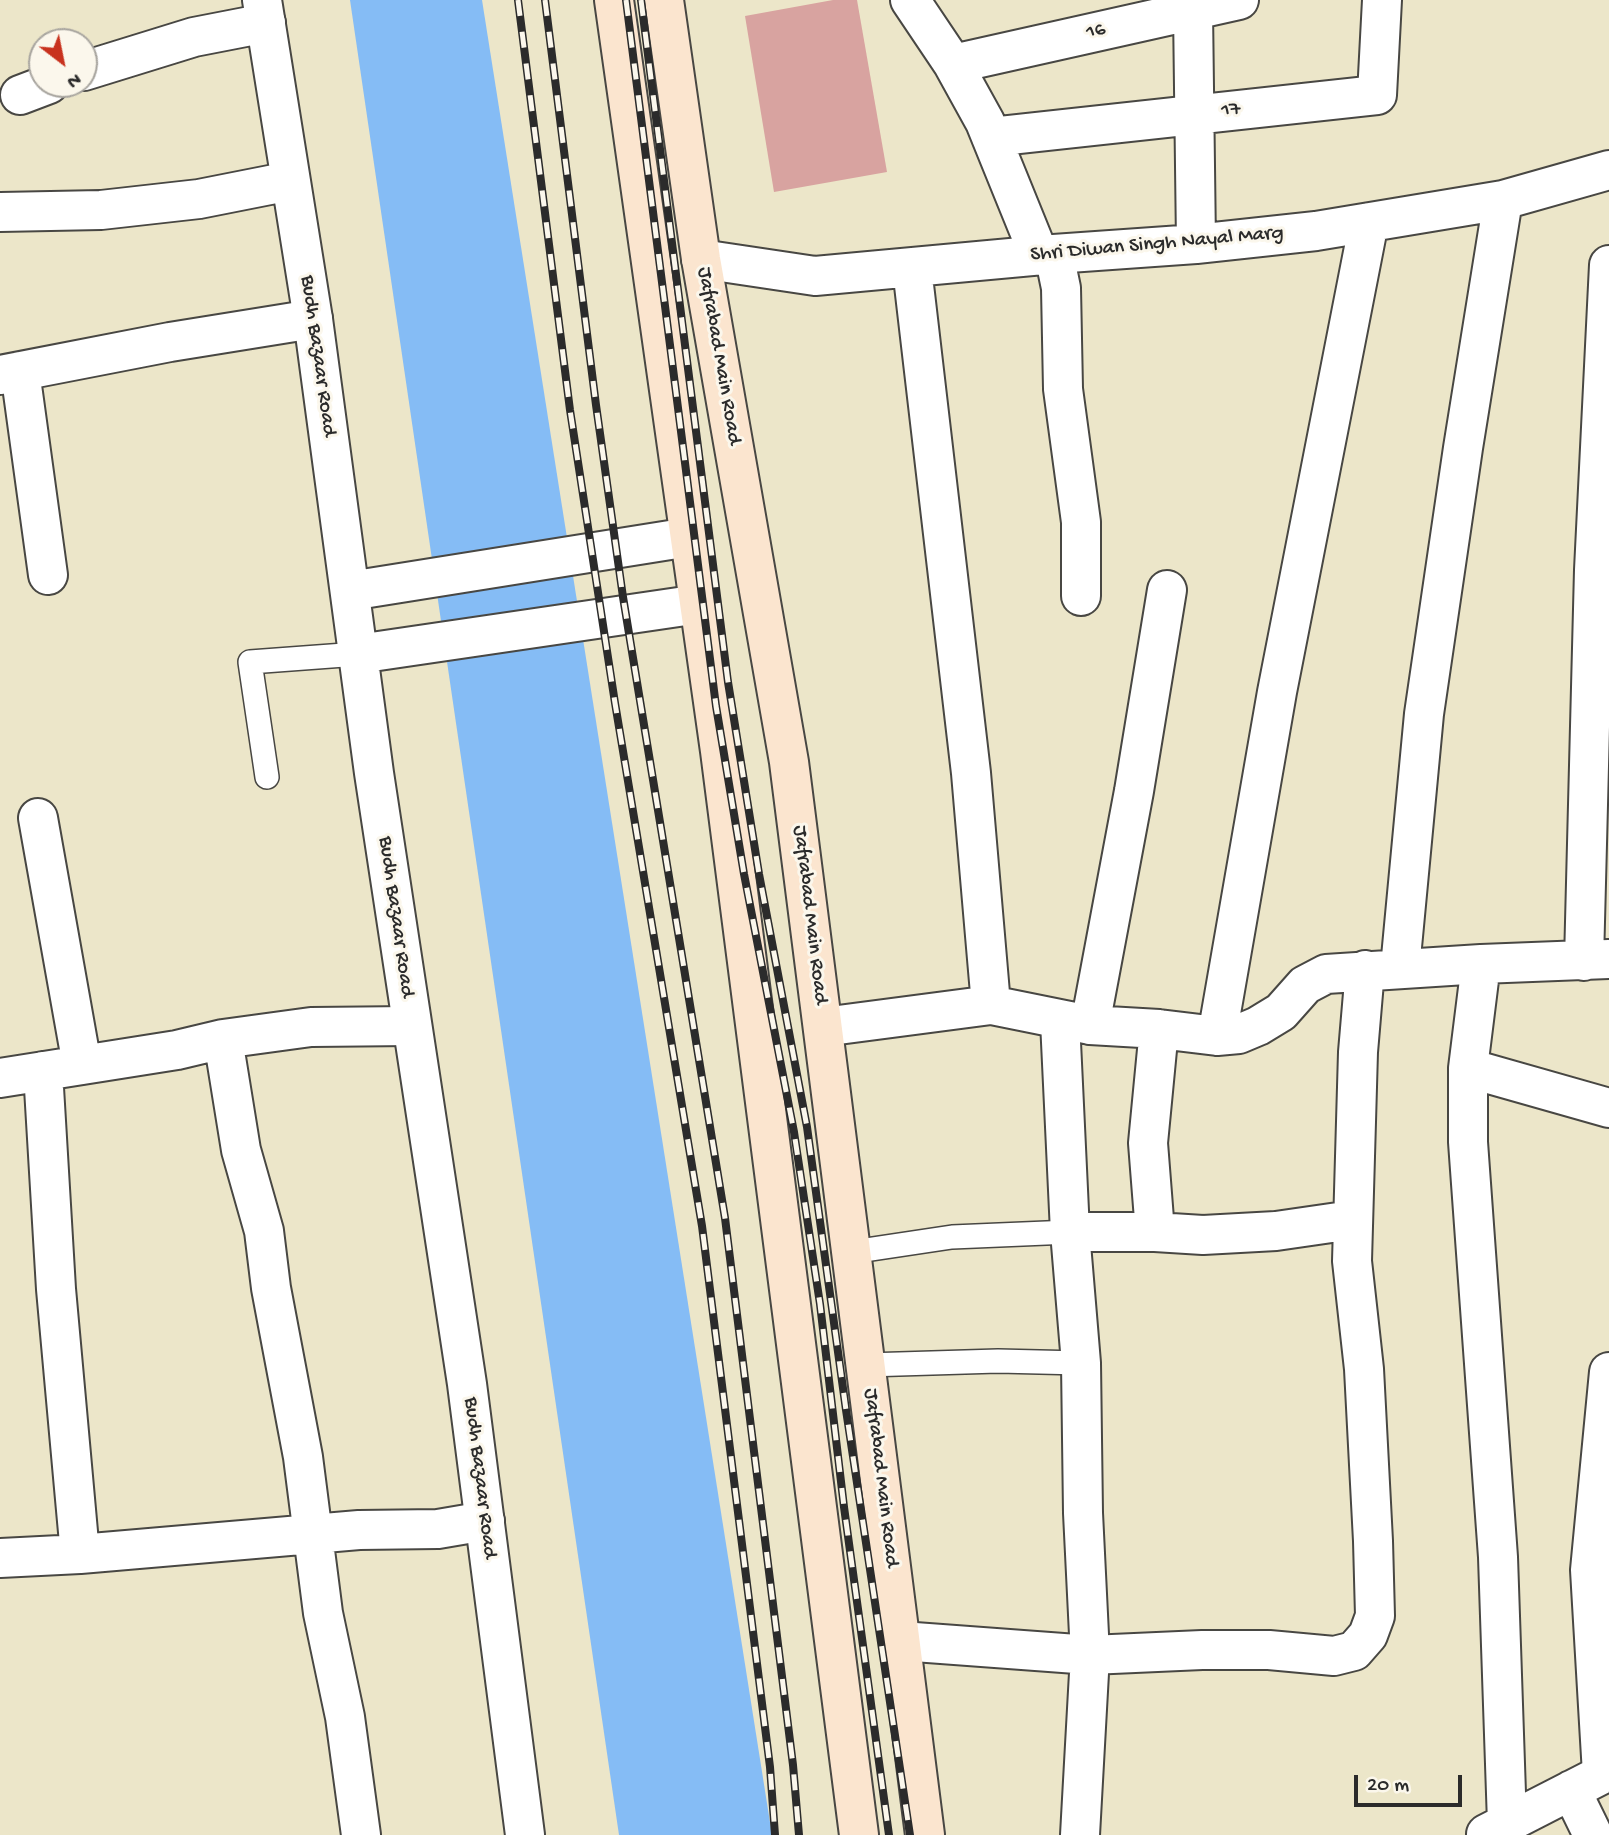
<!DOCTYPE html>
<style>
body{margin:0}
#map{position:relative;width:1609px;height:1835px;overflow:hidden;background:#ece6c9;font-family:"Gochi Hand",sans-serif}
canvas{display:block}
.north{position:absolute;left:28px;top:28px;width:70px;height:70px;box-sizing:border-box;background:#fbf7ec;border:2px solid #a8a59f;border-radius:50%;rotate:148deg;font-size:19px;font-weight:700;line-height:28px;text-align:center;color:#2b2b2b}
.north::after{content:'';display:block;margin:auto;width:24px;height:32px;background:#c8321e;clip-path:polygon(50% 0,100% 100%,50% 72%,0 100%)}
.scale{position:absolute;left:1354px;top:1775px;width:108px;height:32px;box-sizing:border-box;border:4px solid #2b2b2b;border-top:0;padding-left:9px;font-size:21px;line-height:24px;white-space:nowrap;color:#2b2b2b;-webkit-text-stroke:5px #fbf7ec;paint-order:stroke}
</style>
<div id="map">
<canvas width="1609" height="1835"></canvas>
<div class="north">N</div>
<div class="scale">20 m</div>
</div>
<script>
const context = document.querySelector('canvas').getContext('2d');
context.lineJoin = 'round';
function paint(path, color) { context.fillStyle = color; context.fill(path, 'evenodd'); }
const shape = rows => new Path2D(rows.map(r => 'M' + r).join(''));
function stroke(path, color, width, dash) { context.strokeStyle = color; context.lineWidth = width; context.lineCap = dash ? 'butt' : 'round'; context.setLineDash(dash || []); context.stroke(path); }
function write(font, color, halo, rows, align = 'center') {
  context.font = font + ' "Gochi Hand",sans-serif'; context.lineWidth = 6; context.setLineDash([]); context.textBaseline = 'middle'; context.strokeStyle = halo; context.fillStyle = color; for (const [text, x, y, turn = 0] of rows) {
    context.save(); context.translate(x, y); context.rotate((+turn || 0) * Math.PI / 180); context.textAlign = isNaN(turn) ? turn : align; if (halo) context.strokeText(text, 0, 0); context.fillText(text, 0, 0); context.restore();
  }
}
const water = shape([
 [350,0,482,0,772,1835,619,1835]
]);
const building = shape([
 [833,0,857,0,887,172,774,192,745,16]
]);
const service = shape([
 [267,777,250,662,358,654],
 [852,1252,952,1237,1070,1232],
 [866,1365,998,1361,1081,1363]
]);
const minor = shape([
 [910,0,953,64,985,122,1039,255],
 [1193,10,1196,244],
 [953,64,1239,0],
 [84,71,194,37,266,23],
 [20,95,49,84],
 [991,137,1377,95,1382,0],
 [1054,254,1061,288,1063,389,1081,522,1081,596],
 [701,259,815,276,1054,254,1196,244,1316,231,1503,200,1609,170],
 [912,268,971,773,991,1005],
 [20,371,48,575],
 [0,375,170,342,313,319],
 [38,818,82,1065],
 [1584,961,1594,570,1609,265],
 [1481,964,1468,1068,1468,1142,1498,1557,1507,1823],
 [1400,968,1424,714,1463,448,1503,200],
 [1060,1021,1070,1232,1081,1363,1083,1513,1090,1655,1080,1835],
 [1090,1025,1134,791,1167,590],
 [823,1027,991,1005,1090,1025,1159,1029],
 [1217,1036,1277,692,1369,222],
 [223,1039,241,1150,264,1231,271,1288,303,1457,323,1613,345,1717,361,1835],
 [1468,1068,1609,1108],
 [43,1071,56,1289,80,1554],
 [0,1078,177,1050,223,1039,311,1027,411,1026],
 [1070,1232,1155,1232,1203,1235,1276,1231,1352,1220],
 [1155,1232,1148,1143,1159,1029,1217,1036,1239,1034,1258,1026,1281,1012,1305,985,1326,974,1481,964,1609,959],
 [0,1558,80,1554,359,1530,438,1529,485,1521],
 [901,1641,1090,1655,1202,1650,1269,1650,1334,1656,1354,1651,1368,1635,1375,1616,1373,1541,1364,1369,1352,1261,1358,1052,1365,970],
 [1602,1774,1590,1570,1609,1372],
 [1571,1790,1593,1835],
 [1486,1834,1609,1771]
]);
const tertiary = shape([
 [262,0,313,319,374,773,467,1384,525,1835],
 [0,212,101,210,199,199,290,181],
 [350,591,689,537],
 [358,654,699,604]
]);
const secondary = shape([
 [614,0,720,751,859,1835],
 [664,0,701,259,789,762,925,1835]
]);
const rail = shape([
 [518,0,570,410,615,703,702,1226,770,1767,775,1835],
 [545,0,596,405,623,597,725,1218,793,1765,799,1835],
 [626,0,716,706,744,874,794,1132,820,1304,844,1507,889,1835],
 [641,0,728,682,759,874,807,1127,846,1410,910,1835]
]);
const streetNames = [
 ["16",1096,32,-13],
 ["17",1231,111,-6],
 ["Shri Diwan Singh Nayal Marg",1157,245,-5],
 ["Budh Bazaar Road",317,356,82],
 ["Jafrabad Main Road",718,356,80],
 ["Jafrabad Main Road",809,915,83],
 ["Budh Bazaar Road",395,917,82],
 ["Budh Bazaar Road",479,1478,83],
 ["Jafrabad Main Road",880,1478,83]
];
paint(water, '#85bcf5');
paint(building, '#d8a3a0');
stroke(service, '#484743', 26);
stroke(minor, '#484743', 42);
stroke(tertiary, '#484743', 42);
stroke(secondary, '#484743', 42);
stroke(service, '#fff', 23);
stroke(minor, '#fff', 38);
stroke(tertiary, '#fff', 38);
stroke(secondary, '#fbe5cf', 38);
stroke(rail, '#2b2b2b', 8);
stroke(rail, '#fbf7ec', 5, [16]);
write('21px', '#2b2b2b', '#fbf7ec', streetNames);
</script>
